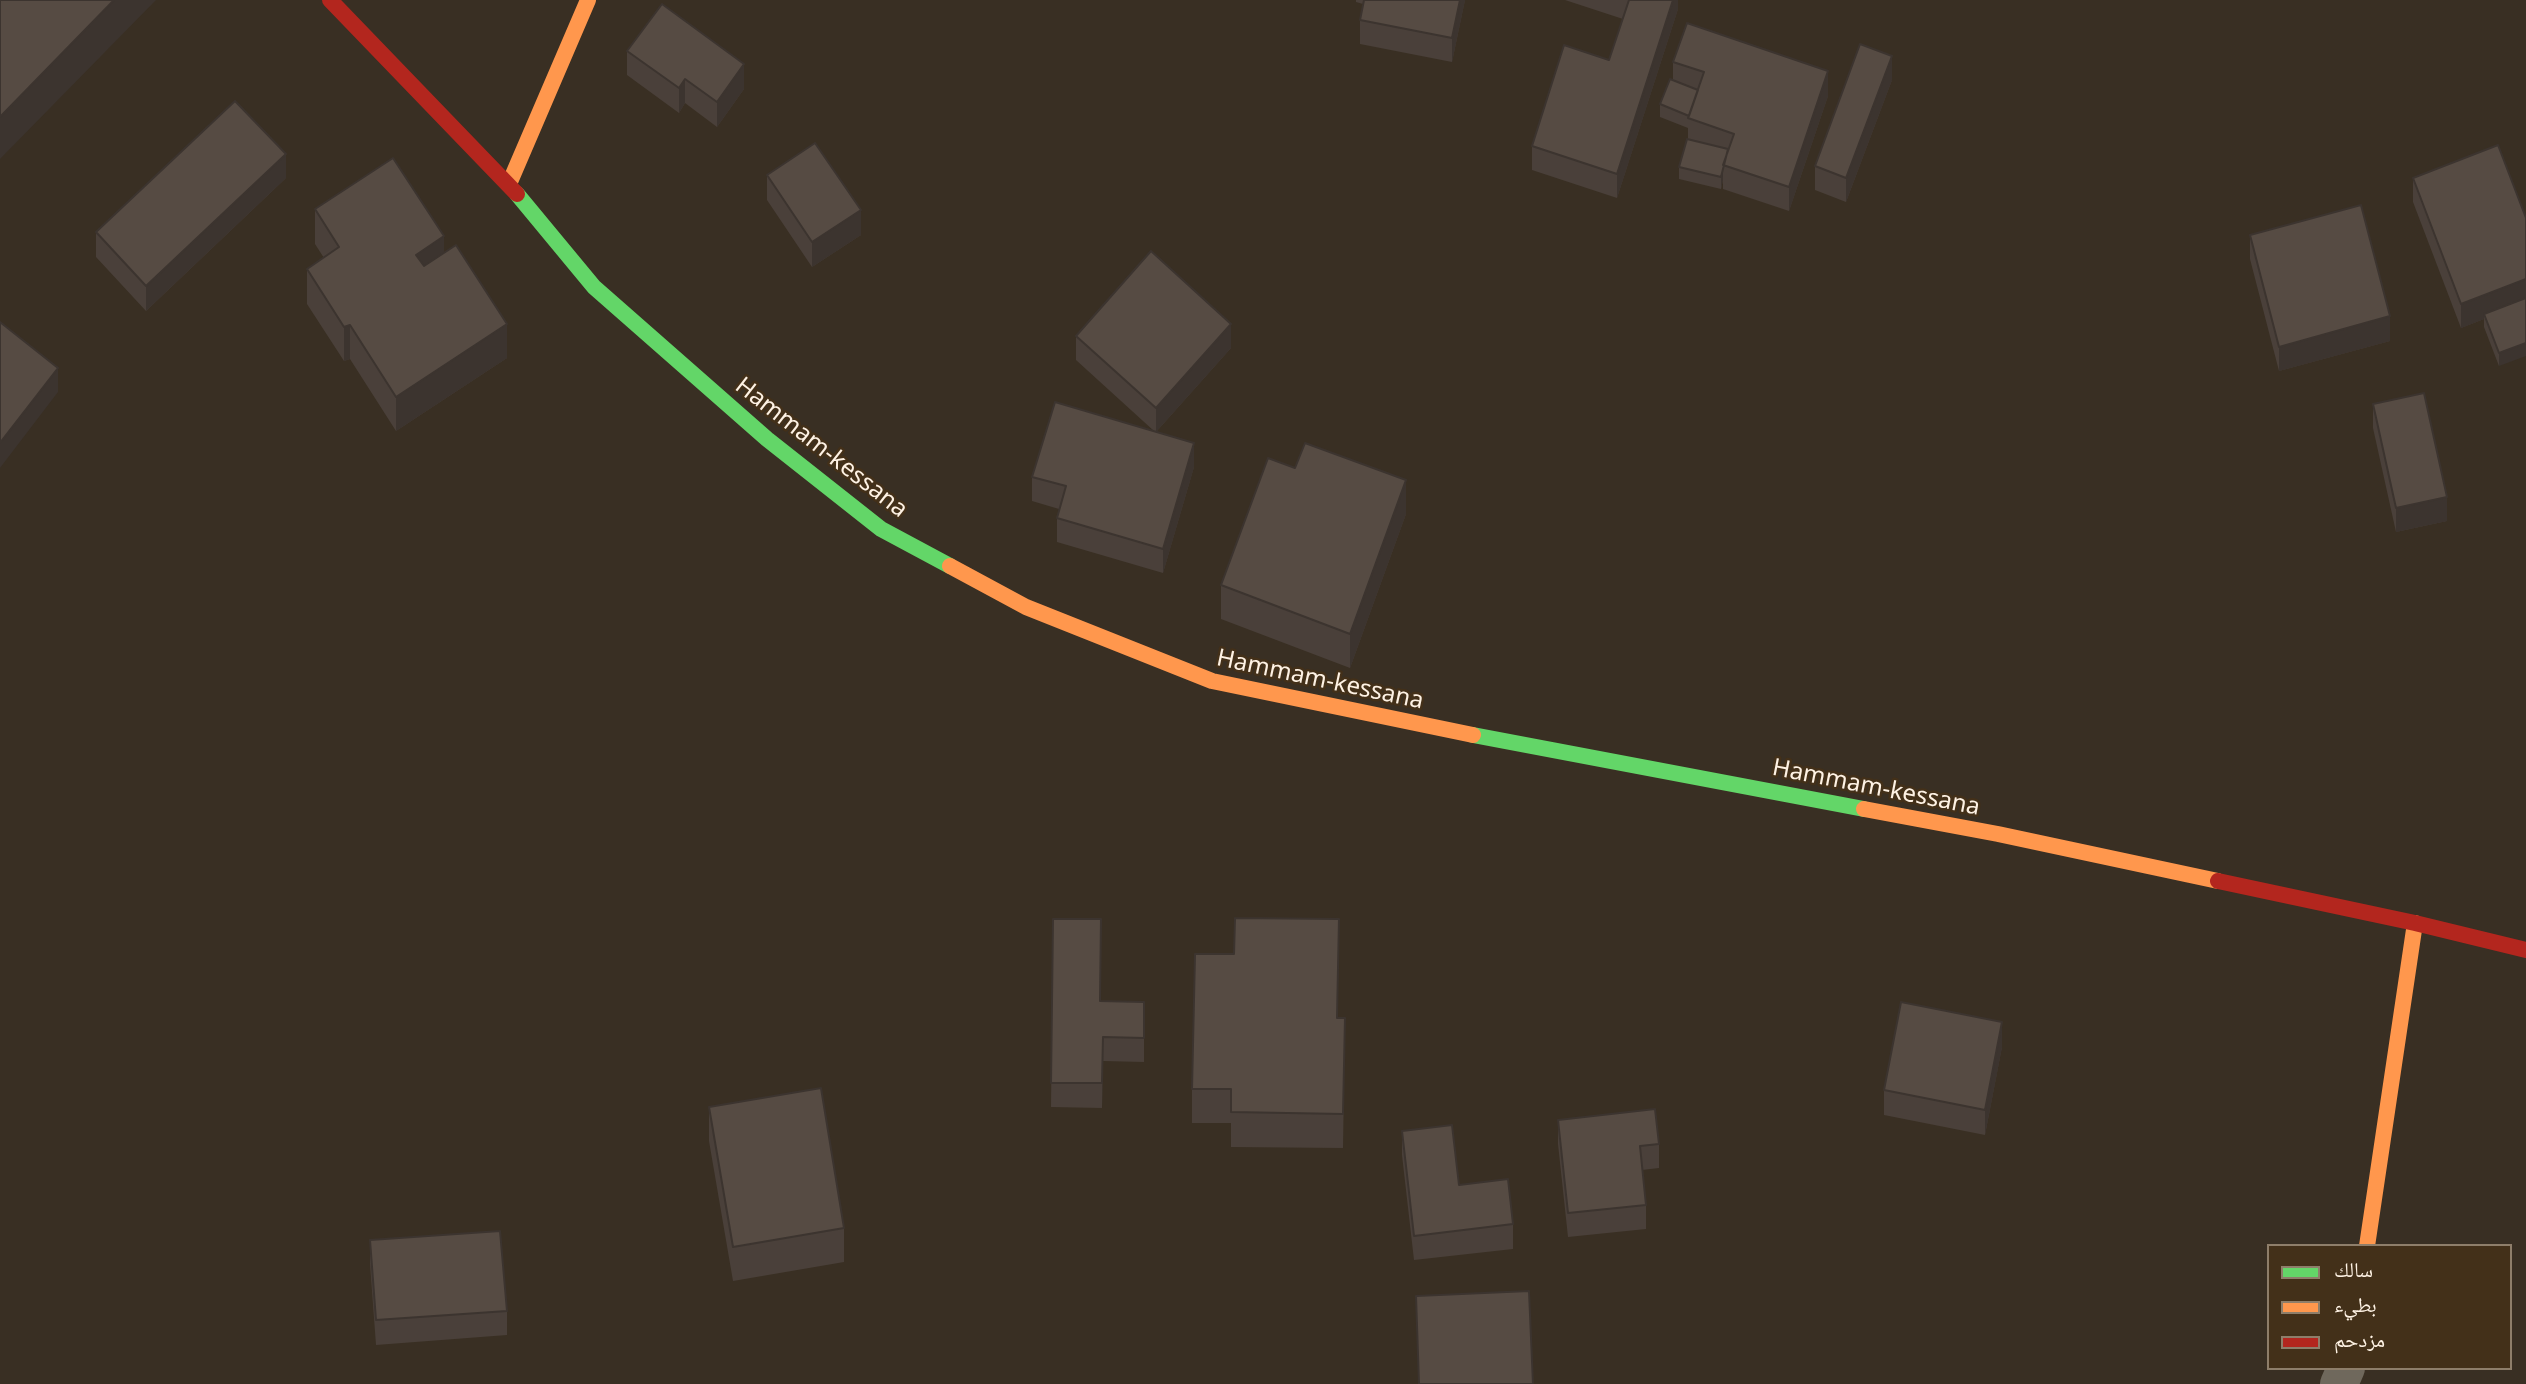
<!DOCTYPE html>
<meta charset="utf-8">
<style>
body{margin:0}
#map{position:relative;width:2526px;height:1384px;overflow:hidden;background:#392f23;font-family:"Noto Sans","Noto Naskh Arabic",sans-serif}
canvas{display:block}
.legend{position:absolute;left:2267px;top:1244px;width:245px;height:126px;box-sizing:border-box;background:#433019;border:2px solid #8e7e6a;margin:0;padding:9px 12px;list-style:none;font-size:21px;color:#fef2e4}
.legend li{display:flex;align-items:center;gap:14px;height:35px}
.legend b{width:35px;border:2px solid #8e7e6a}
</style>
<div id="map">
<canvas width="2526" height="1384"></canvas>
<ul class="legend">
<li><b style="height:9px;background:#63d668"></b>سالك</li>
<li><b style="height:9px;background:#ff974d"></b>بطيء</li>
<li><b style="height:9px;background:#b3261e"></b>مزدحم</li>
</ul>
</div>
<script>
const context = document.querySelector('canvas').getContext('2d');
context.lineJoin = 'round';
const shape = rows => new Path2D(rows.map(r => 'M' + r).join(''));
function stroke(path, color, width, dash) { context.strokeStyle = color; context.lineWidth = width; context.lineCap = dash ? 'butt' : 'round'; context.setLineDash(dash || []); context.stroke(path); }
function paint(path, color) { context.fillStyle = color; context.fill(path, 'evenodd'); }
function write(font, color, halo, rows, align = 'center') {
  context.font = font + ' "Noto Sans",sans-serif'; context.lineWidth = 5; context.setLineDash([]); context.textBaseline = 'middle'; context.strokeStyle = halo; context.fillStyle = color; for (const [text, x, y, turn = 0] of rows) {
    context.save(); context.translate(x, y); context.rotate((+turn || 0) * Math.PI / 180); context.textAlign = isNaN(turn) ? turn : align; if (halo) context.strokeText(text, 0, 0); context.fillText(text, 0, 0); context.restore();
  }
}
const street = shape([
 [2339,1384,2346,1368]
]);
const fast = shape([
 [517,194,594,287,767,439,881,529,950,566],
 [1473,735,1864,809]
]);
const slow = shape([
 [509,184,588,0],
 [950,566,1026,607,1212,681,1473,735],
 [1864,809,1998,834,2218,881],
 [2367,1246,2415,923]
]);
const jam = shape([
 [330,0,517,194],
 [2218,881,2415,923,2526,950]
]);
const wall = shape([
 [1356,0,1465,0,1452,62,1360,44,1360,20,1363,4,1356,2],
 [1565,0,1678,0,1678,9,1617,198,1532,170,1532,146,1609,60,1623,19],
 [627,51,744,89,717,127,685,103,679,113,627,75],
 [1673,62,1828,96,1789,211,1723,189,1723,180,1721,189,1679,179,1679,167,1688,140,1688,128,1660,117,1660,104,1673,80],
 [1892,80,1846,202,1815,190,1815,166],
 [767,175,861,235,812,267,767,200],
 [286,178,146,311,96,257,96,232],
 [2413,178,2526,218,2499,366,2484,327,2484,319,2461,328,2413,202],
 [315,209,444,253,507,358,396,431,350,359,344,361,307,304,307,269,324,258,315,244],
 [2250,235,2390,341,2279,371,2250,259],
 [1076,336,1231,348,1156,432,1194,467,1163,573,1057,542,1057,518,1059,509,1032,501,1032,477,1154,431,1076,360],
 [2373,404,2447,521,2396,532,2373,428],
 [1406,514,1350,668,1221,619,1221,585],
 [1053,919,1101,1001,1144,1002,1144,1062,1103,1061,1102,1108,1051,1107],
 [1339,953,1337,1018,1345,1018,1343,1148,1231,1147,1231,1123,1192,1123,1192,1089,1234,954],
 [2002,1047,1985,1135,1884,1115,1884,1090],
 [709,1107,844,1228,844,1262,733,1281,709,1141],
 [1558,1120,1659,1144,1659,1168,1642,1170,1646,1205,1646,1229,1568,1237,1558,1144],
 [1402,1131,1459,1185,1513,1224,1513,1249,1414,1260,1402,1155],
 [370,1240,507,1311,507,1335,376,1345,370,1264]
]);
const shadedWall = shape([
 [114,0,156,0,0,159,0,117],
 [1460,0,1465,0,1452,62,1452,38],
 [1673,0,1678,0,1678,9,1617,198,1617,174],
 [1892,56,1892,80,1846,202,1846,178],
 [744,64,744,89,717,127,717,102],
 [1828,71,1828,96,1789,211,1789,187],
 [685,79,685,103,679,113,679,88],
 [286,154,286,178,146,311,146,286],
 [1723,168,1723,180,1721,189,1721,177],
 [861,210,861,235,812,267,812,242],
 [444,236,444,270,416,289,416,255],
 [2526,279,2526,303,2484,314,2484,319,2461,328,2461,304],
 [2390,316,2390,341,2279,371,2279,347],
 [507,324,507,358,396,431,396,397],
 [1231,324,1231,348,1156,432,1156,408],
 [350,325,350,359,344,361,344,327],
 [2526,343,2526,356,2499,366,2499,353],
 [58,368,58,392,0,468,0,443],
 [1194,443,1194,467,1163,573,1163,549],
 [1406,480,1406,514,1350,668,1350,634],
 [2447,497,2447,521,2396,532,2396,508],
 [2002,1022,2002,1047,1985,1135,1985,1110],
 [1103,1037,1103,1061,1102,1108,1102,1083]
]);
const building = shape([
 [0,0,114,0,0,117,0,0],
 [1364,0,1460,0,1452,38,1360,20,1364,0],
 [1629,0,1673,0,1617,174,1532,146,1564,45,1609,60,1629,0],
 [662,4,744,64,717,102,685,79,679,88,627,51,662,4],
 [1687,23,1828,71,1789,187,1723,165,1734,134,1688,118,1704,72,1673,62,1687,23],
 [1860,44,1892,56,1846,178,1815,166,1860,44],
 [1670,79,1698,90,1689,116,1660,104,1670,79],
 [235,101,286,154,146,286,96,232,235,101],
 [1687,139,1728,149,1721,177,1679,167,1687,139],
 [815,143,861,210,812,242,767,175,815,143],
 [2498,145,2526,218,2526,279,2461,304,2413,178,2498,145],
 [393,158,444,236,416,255,424,266,456,245,507,324,396,397,350,325,344,327,307,269,339,247,315,209,393,158],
 [2361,205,2390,316,2279,347,2250,235,2361,205],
 [1151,251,1231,324,1156,408,1076,336,1151,251],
 [2526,298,2526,343,2499,353,2484,314,2526,298],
 [0,322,58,368,0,443,0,322],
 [2424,393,2447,497,2396,508,2373,404,2424,393],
 [1055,402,1194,443,1163,549,1057,518,1066,486,1032,477,1055,402],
 [1305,443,1406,480,1350,634,1221,585,1268,458,1295,468,1305,443],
 [1235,918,1339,919,1337,1018,1345,1018,1343,1114,1231,1112,1231,1089,1192,1089,1195,954,1234,954,1235,918],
 [1053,919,1101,919,1100,1001,1144,1002,1144,1038,1103,1037,1102,1083,1051,1083,1053,919],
 [1901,1002,2002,1022,1985,1110,1884,1090,1901,1002],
 [821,1088,844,1228,733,1247,709,1107,821,1088],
 [1655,1109,1659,1144,1640,1146,1646,1205,1568,1213,1558,1120,1655,1109],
 [1452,1125,1459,1185,1508,1179,1513,1224,1414,1236,1402,1131,1452,1125],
 [500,1231,507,1311,376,1320,370,1240,500,1231],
 [1529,1291,1533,1384,1419,1384,1416,1296,1529,1291]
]);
const streetNames = [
 ["Hammam-kessana",821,448,38],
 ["Hammam-kessana",1320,680,12],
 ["Hammam-kessana",1876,788,11]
];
stroke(street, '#6f685c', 38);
stroke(fast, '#63d668', 16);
stroke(slow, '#ff974d', 16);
stroke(jam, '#b3261e', 16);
paint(wall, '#4a403a');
paint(shadedWall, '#3c342f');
paint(building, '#564b43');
stroke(building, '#3c342f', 2);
write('24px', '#fef2e4', '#433019', streetNames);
</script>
